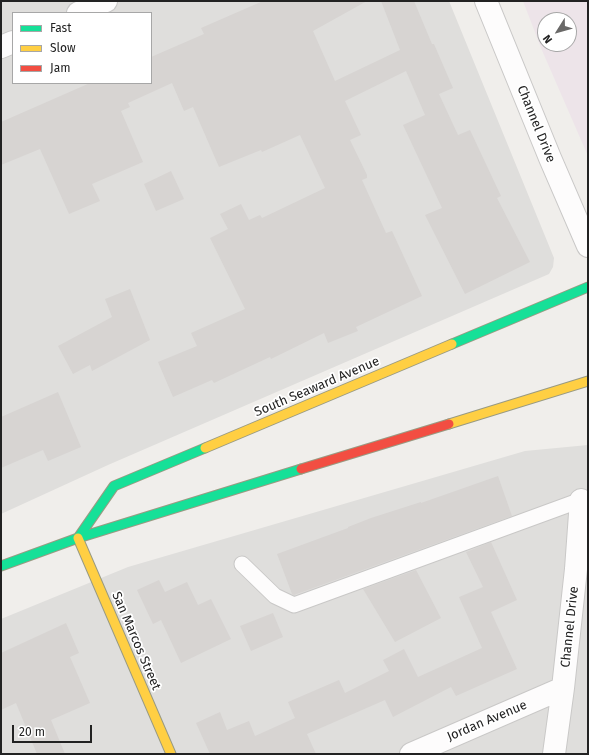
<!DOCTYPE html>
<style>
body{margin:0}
#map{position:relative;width:589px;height:755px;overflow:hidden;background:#f0eeeb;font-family:"Fira Sans",sans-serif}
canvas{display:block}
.frame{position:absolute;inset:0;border:2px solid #222;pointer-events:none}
.legend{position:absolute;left:12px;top:12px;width:140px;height:72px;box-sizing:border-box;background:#fff;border:1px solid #a7a7a7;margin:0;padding:5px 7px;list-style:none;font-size:12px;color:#222}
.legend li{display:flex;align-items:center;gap:8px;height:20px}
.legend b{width:20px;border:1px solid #a7a7a7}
.north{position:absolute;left:537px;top:12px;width:40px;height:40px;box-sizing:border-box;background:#fff;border:1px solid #a7a7a7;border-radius:50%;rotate:233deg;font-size:11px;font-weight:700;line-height:16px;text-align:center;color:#222}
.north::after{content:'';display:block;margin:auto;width:14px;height:18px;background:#6a6968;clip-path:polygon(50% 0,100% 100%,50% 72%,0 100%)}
.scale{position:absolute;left:12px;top:725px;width:80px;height:18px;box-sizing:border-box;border:2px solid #222;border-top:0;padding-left:5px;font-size:12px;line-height:14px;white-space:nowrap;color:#222;-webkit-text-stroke:3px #fff;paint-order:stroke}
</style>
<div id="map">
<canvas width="589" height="755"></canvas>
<div class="frame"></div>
<ul class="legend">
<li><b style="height:5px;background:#16e098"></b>Fast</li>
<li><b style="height:5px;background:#ffcf43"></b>Slow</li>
<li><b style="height:5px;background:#f24e42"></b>Jam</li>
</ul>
<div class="north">N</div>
<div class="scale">20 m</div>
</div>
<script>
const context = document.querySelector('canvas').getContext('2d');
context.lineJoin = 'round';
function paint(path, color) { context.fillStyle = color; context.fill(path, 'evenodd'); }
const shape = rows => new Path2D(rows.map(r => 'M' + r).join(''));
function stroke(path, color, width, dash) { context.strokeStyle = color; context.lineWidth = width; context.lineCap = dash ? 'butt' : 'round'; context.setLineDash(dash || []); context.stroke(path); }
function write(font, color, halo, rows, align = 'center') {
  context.font = font + ' "Fira Sans",sans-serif'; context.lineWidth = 3.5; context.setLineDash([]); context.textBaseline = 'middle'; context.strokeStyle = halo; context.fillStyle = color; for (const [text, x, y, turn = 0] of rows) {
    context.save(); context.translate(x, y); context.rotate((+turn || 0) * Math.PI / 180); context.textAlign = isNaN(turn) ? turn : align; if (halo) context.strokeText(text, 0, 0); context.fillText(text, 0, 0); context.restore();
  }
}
const residential = shape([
 [1,1,449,1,554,258,553,267,549,274,108,465,1,514],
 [13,13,151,13,151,83,13,83],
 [588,445,588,754,1,754,1,619,128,567,525,451]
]);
const industrial = shape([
 [523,1,588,1,588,156,541,48],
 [545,20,569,20,569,44,545,44]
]);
const building = shape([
 [263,1,367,1,313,31,335,81,400,50,381,1,414,1,432,44,434,44,453,88,439,94,458,135,470,130,501,196,497,198,530,262,465,294,425,215,442,208,403,125,425,115,406,71,345,101,361,135,350,140,367,175,367,178,362,180,386,233,392,231,422,296,356,327,358,331,328,343,324,333,271,359,270,357,214,383,212,380,173,397,158,362,197,346,191,333,245,309,210,238,228,229,220,214,241,204,249,220,260,215,262,218,325,188,300,135,262,152,261,150,219,167,193,107,184,111,172,83,128,103,130,107,121,111,143,162,92,184,100,201,69,214,40,149,1,165,1,122,90,83,151,83,151,57,204,34,201,28],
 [171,171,184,199,156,211,144,184],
 [130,289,150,340,92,371,90,365,73,374,58,346,112,317,105,299],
 [58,392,81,447,48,461,43,450,1,468,1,417],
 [498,476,512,516,294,595,292,594,277,554,348,528,348,527,371,518,421,502,421,503],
 [491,542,517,600,491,612,517,669,456,696,451,687,393,717,385,700,307,734,316,754,210,754,196,723,220,712,227,730,249,721,255,736,295,718,288,702,339,680,345,693,389,671,383,660,404,649,418,677,482,648,459,597,483,587,466,552],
 [416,570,441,618,395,642,363,589],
 [159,580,165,592,187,582,198,605,211,599,231,639,181,663,161,620,153,624,137,590],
 [273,613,283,637,251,651,240,626],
 [66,623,79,653,70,657,90,703,51,720,65,754,37,754,16,703,1,710,1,653]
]);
const lane = shape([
 [242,564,275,596,294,605,581,500]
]);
const street = shape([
 [486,1,550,158,588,246],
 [78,13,106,1],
 [1,47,13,42],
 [411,754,563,688],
 [554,754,563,688,576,569,581,500]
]);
const fast = shape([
 [452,344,588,287],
 [78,538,114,486,205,448],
 [1,566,78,538,301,469]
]);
const slow = shape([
 [449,424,588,381],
 [205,448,452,344],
 [78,538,171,754]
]);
const jam = shape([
 [301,469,449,424]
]);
const streetNames = [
 ["Channel Drive",536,124,68],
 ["South Seaward Avenue",317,387,-23],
 ["Channel Drive",570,627,-84],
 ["San Marcos Street",136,641,67],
 ["Jordan Avenue",487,721,-23]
];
paint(residential, '#dfdedc');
paint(industrial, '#ede4e9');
paint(building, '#d7d4d2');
stroke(lane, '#c9c8c7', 17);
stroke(street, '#c9c8c7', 24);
stroke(fast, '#999a82', 11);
stroke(slow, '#999a82', 11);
stroke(jam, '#999a82', 11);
stroke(lane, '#fdfcfc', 15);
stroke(street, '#fdfcfc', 22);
stroke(fast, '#16e098', 9);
stroke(slow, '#ffcf43', 9);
stroke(jam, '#f24e42', 9);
write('13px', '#222', '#fff', streetNames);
</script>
